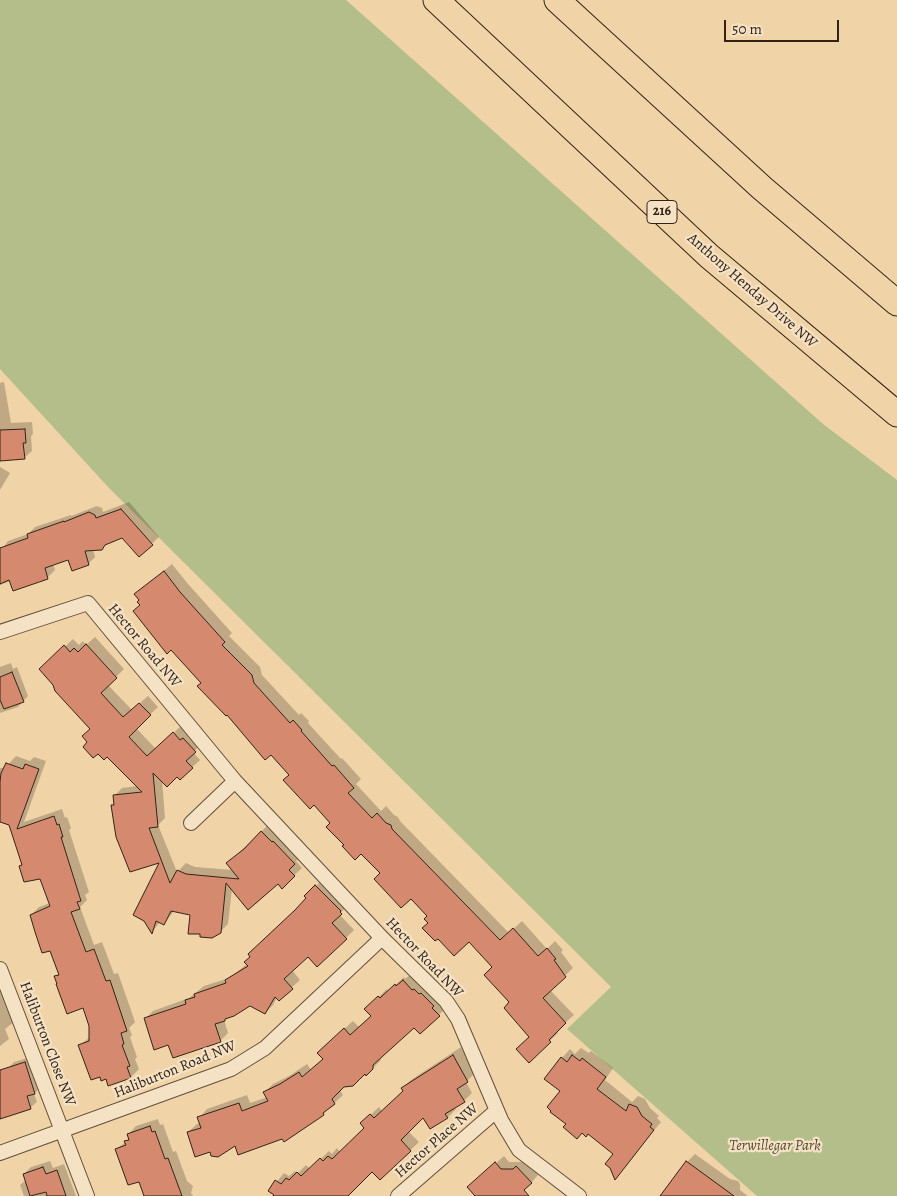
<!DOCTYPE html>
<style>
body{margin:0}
#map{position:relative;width:897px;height:1196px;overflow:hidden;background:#f0d3a6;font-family:Alegreya,serif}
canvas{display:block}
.scale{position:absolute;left:724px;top:20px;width:115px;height:22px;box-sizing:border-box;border:2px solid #332317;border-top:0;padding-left:6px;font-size:15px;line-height:18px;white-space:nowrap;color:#332317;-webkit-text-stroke:4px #f5e2c5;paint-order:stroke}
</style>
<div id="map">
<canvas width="897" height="1196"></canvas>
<div class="scale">50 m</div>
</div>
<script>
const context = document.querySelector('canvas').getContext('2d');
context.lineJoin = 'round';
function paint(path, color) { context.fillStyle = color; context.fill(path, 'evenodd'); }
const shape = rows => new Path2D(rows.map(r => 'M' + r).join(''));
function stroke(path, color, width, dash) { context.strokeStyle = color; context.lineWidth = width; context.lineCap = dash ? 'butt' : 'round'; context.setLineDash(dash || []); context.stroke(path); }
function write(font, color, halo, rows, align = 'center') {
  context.font = font + ' Alegreya,serif'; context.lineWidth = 4.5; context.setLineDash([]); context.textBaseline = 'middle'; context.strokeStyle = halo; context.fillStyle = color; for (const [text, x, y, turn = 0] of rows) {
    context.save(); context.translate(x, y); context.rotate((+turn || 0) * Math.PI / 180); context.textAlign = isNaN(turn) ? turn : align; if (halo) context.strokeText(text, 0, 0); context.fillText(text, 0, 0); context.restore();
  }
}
const green = shape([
 [0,0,346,0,823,424,897,480,897,1196,757,1196,567,1029,611,987,109,488,0,369]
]);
const shadow = shape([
 [4,382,11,423,32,422,33,434,31,436,32,451,24,458,0,460,0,383],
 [0,467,10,473,0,490],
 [129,502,159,537,139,556,123,537,93,549,95,557,88,564,69,558,53,564,55,570,47,578,11,581,0,585,0,552,8,541,28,534,35,527,71,515,71,516,97,506,102,508,103,512],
 [172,564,188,584,232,633,229,636,260,667,262,675,299,715,301,713,309,721,308,723,341,759,342,758,361,779,356,784,381,811,386,806,394,815,398,817,400,821,509,933,522,921,547,949,555,941,563,950,561,952,573,968,550,990,574,1015,556,1031,558,1033,529,1061,531,1036,510,1002,494,967,469,940,429,923,429,916,411,897,381,873,361,852,346,845,332,823,290,775,202,683,141,605,140,600,136,594],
 [95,637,124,669,108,685,132,710,148,696,158,707,136,728,156,749,182,725,203,743,193,752,200,760,180,779,177,776,162,780,165,818,158,825,177,872,186,863,195,867,233,870,228,863,269,824,302,855,296,861,302,868,282,887,278,882,232,888,228,924,220,932,191,914,174,911,164,924,160,922,152,932,161,861,113,805,115,803,114,796,122,788,137,786,107,756,98,752,89,742,91,728,41,669,73,639,79,645,83,641,86,645],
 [11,663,13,669,17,667,28,696,18,707,0,713,0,667],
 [16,756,30,761,34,757,46,761,24,822,62,809,65,818,67,817,71,828,69,830,89,892,85,895,87,900,80,907,94,945,102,942,114,974,118,973,135,1022,129,1028,132,1035,130,1037,137,1057,135,1059,139,1069,131,1077,109,1084,107,1078,80,1045,90,1037,90,1025,83,1007,56,977,59,973,51,949,31,915,39,907,50,903,41,877,20,866,23,863,10,824,0,821,0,768,5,768],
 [324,878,349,905,339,914,354,930,346,938,308,956,292,970,300,980,279,999,277,997,273,1005,265,1013,250,1004,227,1017,224,1020,228,1033,220,1041,169,1043,145,1019,153,1011,189,998,204,986,229,978,247,964,308,898,306,896],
 [412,973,447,1007,420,1033,414,1026,380,1057,381,1060,372,1069,344,1085,340,1090,343,1095,323,1114,283,1137,236,1144,210,1150,188,1132,197,1124,201,1123,199,1118,207,1109,247,1095,250,1103,268,1097,265,1092,273,1084,289,1076,307,1064,311,1070,324,1059,327,1045,353,1021,359,1027,372,1016,366,1009,387,989,389,991,404,977,405,979],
 [0,988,14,1022,5,1029,9,1039,0,1046],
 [461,1047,475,1073,466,1082,472,1093,464,1101,454,1107,456,1109,448,1117,430,1127,423,1116,408,1131,419,1142,380,1179,372,1171,347,1196,275,1196,276,1194,270,1190,284,1173,289,1176,295,1171,298,1173,306,1165,310,1169,329,1151,332,1154,337,1148,340,1152,366,1127,362,1123,379,1107,382,1111,405,1091,403,1088,411,1080],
 [581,1048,589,1053,591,1051,613,1068,605,1080,632,1102,638,1096,645,1099,650,1108,659,1116,657,1118,661,1122,615,1178,615,1153,588,1132,582,1132,567,1123,562,1090,562,1058,570,1049,575,1054],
 [31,1057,41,1087,34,1094,37,1102,31,1107,0,1118,0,1077,14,1062],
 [158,1119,160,1125,163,1124,173,1152,176,1151,187,1181,193,1186,191,1193,193,1196,145,1196,139,1180,116,1150,130,1138,129,1134,136,1126],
 [695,1154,730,1179,738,1181,740,1184,740,1190,748,1196,672,1196,665,1191,687,1162],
 [504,1156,509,1162,522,1162,525,1160,538,1175,519,1196,477,1196,477,1180],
 [50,1161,53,1168,64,1164,76,1196,24,1196,20,1185,26,1180,24,1174,31,1167]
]);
const building = shape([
 [25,429,26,443,23,443,25,459,0,461,0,430,25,429],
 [121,509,153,545,139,557,122,538,105,545,102,550,85,551,89,565,72,571,68,560,45,568,48,579,13,591,9,580,0,584,0,548,28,538,27,534,64,521,64,522,89,512,95,515,96,518,121,509],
 [164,571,180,592,225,642,222,645,252,675,254,683,290,723,293,720,302,730,301,731,332,766,334,765,354,788,348,793,372,818,377,813,386,823,391,825,392,829,500,940,513,928,538,956,547,948,556,959,554,960,566,977,543,998,566,1023,549,1040,551,1042,529,1063,516,1049,529,1037,504,1008,509,1002,484,975,492,967,469,942,454,956,438,939,435,941,422,928,428,923,424,919,427,916,411,899,401,908,374,879,380,873,361,854,355,860,342,846,344,845,326,827,330,823,314,805,310,809,283,780,289,775,271,755,265,760,227,715,226,716,197,686,201,683,171,650,167,654,133,611,140,605,137,602,139,600,134,594,164,571],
 [86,644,117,678,101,693,123,717,139,703,151,715,129,737,147,756,173,732,180,740,183,738,196,752,186,761,193,768,180,780,177,777,167,787,153,773,158,827,149,828,170,883,177,870,186,874,239,879,226,863,244,849,261,831,272,842,273,841,295,864,289,870,295,876,282,889,278,884,248,910,226,883,221,933,212,938,200,937,200,934,188,934,190,915,171,911,164,925,156,921,152,934,144,921,133,915,159,863,130,872,116,837,111,805,114,805,113,795,142,792,107,757,104,760,98,754,93,758,83,747,87,742,82,736,90,729,55,691,53,685,39,669,64,645,70,652,74,648,78,652,86,644],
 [12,672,24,702,4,709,0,700,0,677,12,672],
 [6,763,23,769,25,764,39,769,17,829,54,816,57,825,59,824,63,837,61,837,81,901,77,902,80,909,71,912,86,952,94,949,106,981,110,980,127,1031,121,1033,124,1044,122,1045,130,1066,127,1067,131,1078,108,1086,106,1079,101,1081,100,1077,91,1080,78,1045,89,1041,89,1026,83,1008,67,1014,56,984,57,984,54,976,59,975,50,951,42,953,35,932,30,915,50,906,40,879,24,882,19,866,22,865,9,825,0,822,0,782,1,773,6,763],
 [315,885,341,911,340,912,342,914,332,923,347,939,317,967,308,957,284,979,293,989,279,1001,275,997,265,1014,250,1006,234,1016,225,1019,225,1021,215,1024,221,1042,173,1058,168,1045,154,1050,144,1018,186,1004,185,1000,195,997,194,994,226,983,225,980,248,966,244,962,250,957,248,954,295,910,306,898,304,896,315,885],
 [403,980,412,990,414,989,419,994,421,993,434,1006,432,1008,440,1016,420,1034,414,1028,373,1065,373,1069,366,1076,365,1074,353,1086,344,1087,332,1099,335,1104,323,1113,324,1115,284,1142,282,1139,238,1155,235,1146,218,1157,211,1156,210,1152,195,1157,187,1132,201,1128,197,1117,239,1103,242,1111,268,1101,263,1092,280,1084,299,1072,302,1077,323,1059,317,1053,344,1028,350,1035,371,1016,364,1009,378,996,380,998,395,984,396,986,403,980],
 [453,1055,468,1082,457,1089,465,1102,445,1114,448,1118,430,1129,423,1118,401,1140,411,1151,380,1180,372,1172,348,1196,273,1196,274,1195,268,1191,275,1180,281,1184,286,1178,289,1180,297,1172,301,1176,320,1158,323,1161,328,1156,332,1159,364,1128,360,1123,370,1114,374,1118,403,1091,401,1088,453,1055],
 [572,1055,580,1061,582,1058,606,1077,597,1089,626,1111,629,1104,637,1107,642,1116,652,1124,650,1127,654,1130,615,1180,610,1168,605,1164,613,1154,588,1134,586,1137,582,1133,577,1139,563,1127,566,1124,550,1112,551,1111,547,1107,560,1091,544,1079,561,1057,567,1062,572,1055],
 [25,1062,35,1094,27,1096,31,1109,0,1119,0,1070,25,1062],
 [150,1126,152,1132,155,1131,165,1159,168,1158,182,1196,144,1196,139,1182,128,1185,115,1149,126,1145,124,1141,129,1140,127,1134,150,1126],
 [686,1161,734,1196,660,1196,686,1161],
 [495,1162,501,1169,513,1169,516,1166,532,1183,524,1190,529,1196,475,1196,467,1187,495,1162],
 [43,1167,46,1174,57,1170,66,1196,47,1196,46,1192,30,1196,23,1174,43,1167]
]);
const minor = shape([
 [0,632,88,603,235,781,382,938,446,1001,458,1019,501,1120,519,1150,579,1196],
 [191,823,235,781],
 [0,969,87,1196],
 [0,1153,231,1069,265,1048,382,938],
 [398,1196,496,1111]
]);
const motorway = shape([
 [436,0,709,256,897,414],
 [557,0,762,188,897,303]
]);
const shields = [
 [662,212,30]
];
const shieldNames = [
 ["216",662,212]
];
const streetNames = [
 ["Anthony Henday Drive NW",752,291,41],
 ["Hector Road NW",144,646,50],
 ["Hector Road NW",424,958,46],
 ["Haliburton Close NW",47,1044,69],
 ["Haliburton Road NW",175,1070,-22],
 ["Hector Place NW",437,1141,-41]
];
const parkNames = [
 ["Terwillegar Park",775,1146]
];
paint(green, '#b4be8b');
paint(shadow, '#0003');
paint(building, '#d58a70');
stroke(building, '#332317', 1);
stroke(minor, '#624f3b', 16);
stroke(motorway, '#332317', 27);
stroke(minor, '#f5e2c5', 14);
stroke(motorway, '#f0d3a6', 25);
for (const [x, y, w] of shields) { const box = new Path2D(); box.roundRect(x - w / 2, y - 11.5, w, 23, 4); context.fillStyle = '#f5e2c5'; context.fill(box); stroke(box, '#332317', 1); }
write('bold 14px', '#332317', null, shieldNames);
write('15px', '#332317', '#f5e2c5', streetNames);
write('italic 15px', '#534a34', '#f5e2c5', parkNames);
</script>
